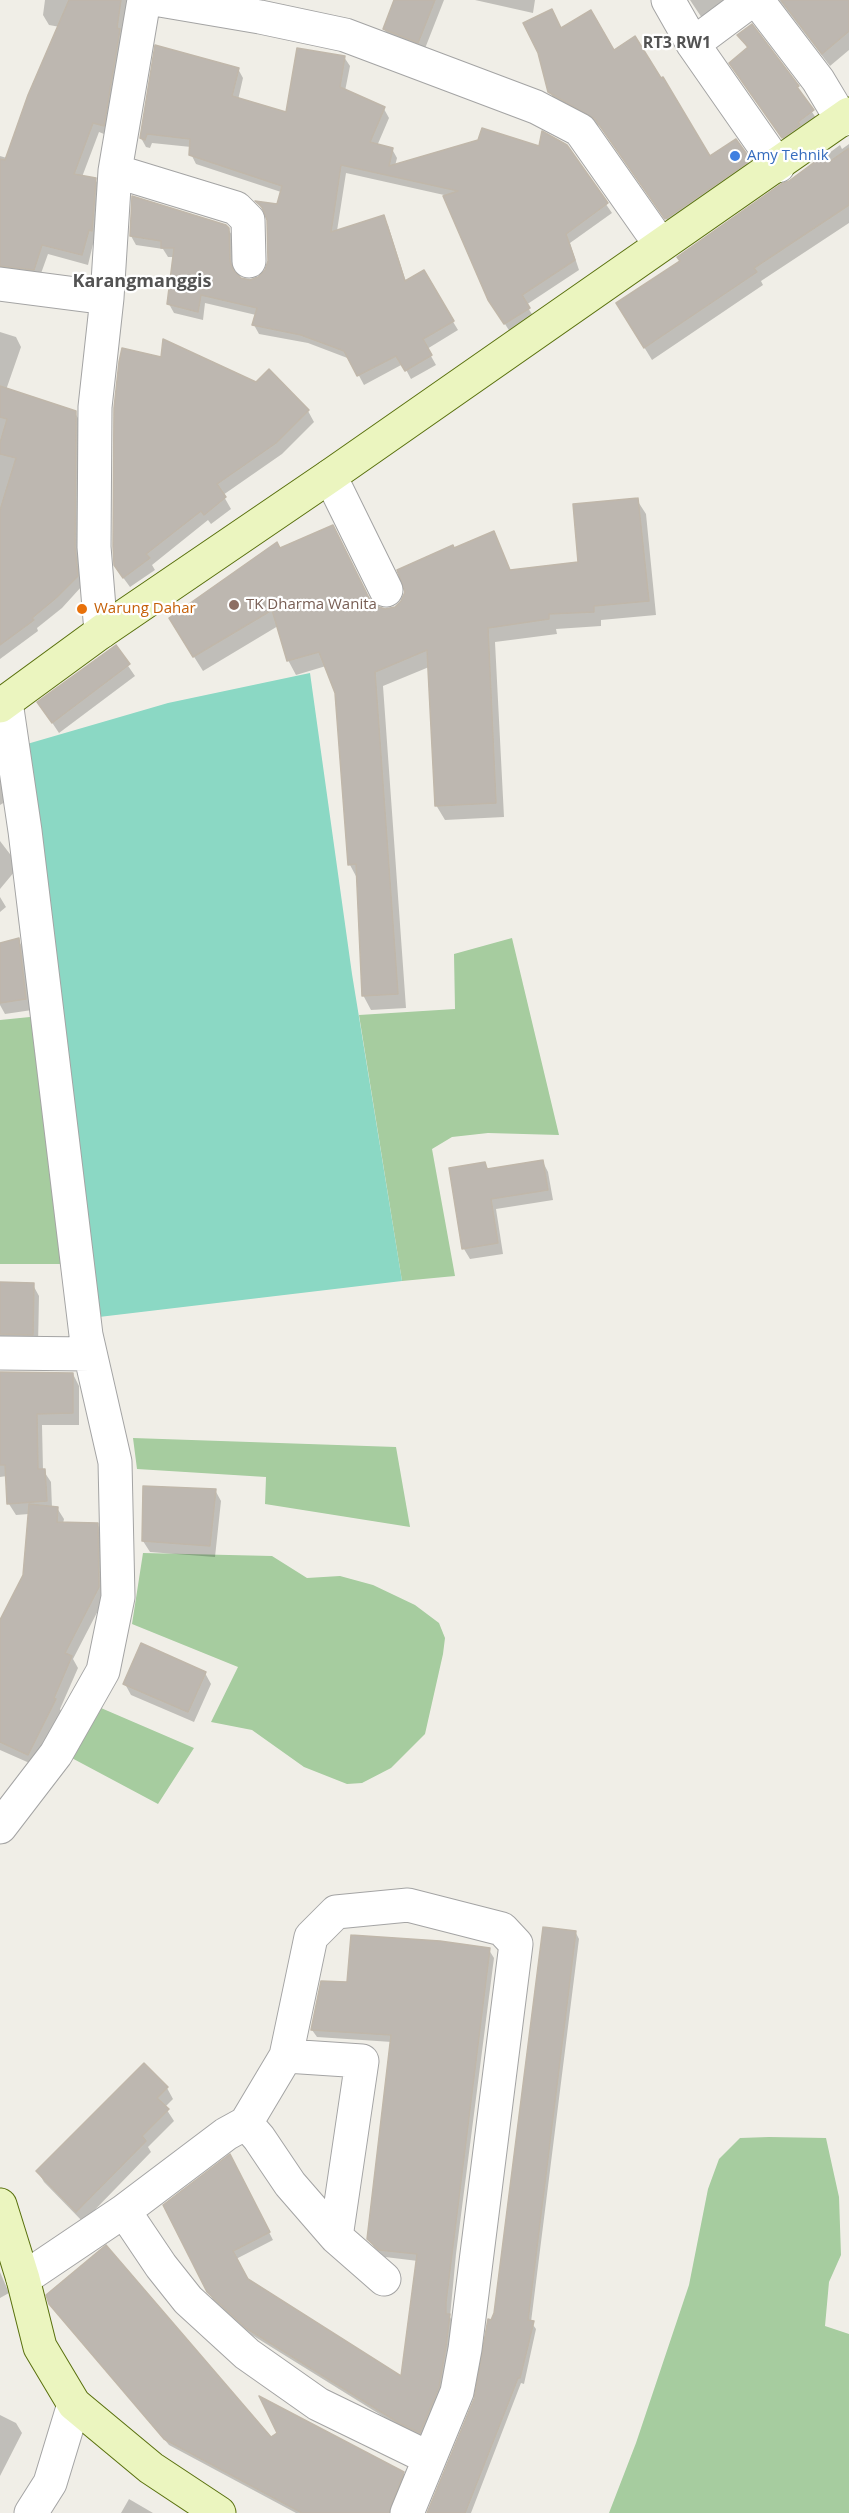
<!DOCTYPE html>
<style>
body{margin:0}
canvas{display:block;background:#f0eee7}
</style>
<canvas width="849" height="2513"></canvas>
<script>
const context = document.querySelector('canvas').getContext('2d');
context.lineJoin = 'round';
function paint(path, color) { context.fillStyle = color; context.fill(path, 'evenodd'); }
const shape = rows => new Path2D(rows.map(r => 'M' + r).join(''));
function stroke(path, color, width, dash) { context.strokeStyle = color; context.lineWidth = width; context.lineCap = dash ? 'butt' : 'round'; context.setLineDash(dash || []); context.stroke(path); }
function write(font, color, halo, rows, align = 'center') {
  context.font = font + ' "Open Sans",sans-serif'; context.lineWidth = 4.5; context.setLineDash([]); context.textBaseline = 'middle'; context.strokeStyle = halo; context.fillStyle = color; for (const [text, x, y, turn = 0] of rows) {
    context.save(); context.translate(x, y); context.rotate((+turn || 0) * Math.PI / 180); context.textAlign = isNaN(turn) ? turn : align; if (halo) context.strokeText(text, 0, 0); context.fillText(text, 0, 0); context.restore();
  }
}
const forest = shape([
 [512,938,559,1135,488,1133,452,1137,432,1149,455,1276,402,1281,359,1015,455,1009,454,954],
 [60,1014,90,1264,0,1264,0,1020],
 [133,1438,396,1447,410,1527,265,1504,266,1477,137,1469],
 [143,1553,272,1556,307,1578,340,1576,373,1585,415,1605,439,1623,445,1638,443,1654,425,1734,391,1768,362,1783,347,1784,304,1767,252,1730,211,1722,238,1667,132,1624],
 [101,1708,194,1748,158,1804,68,1756],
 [769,2137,826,2138,839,2197,841,2255,829,2282,825,2326,849,2334,849,2513,609,2513,636,2443,689,2285,708,2189,719,2159,740,2138]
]);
const pitch = shape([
 [310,673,352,974,402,1281,99,1317,27,744,168,703]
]);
const shadow = shape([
 [45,0,134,0,109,136,99,132,82,177,95,179,101,189,94,240,88,265,48,254,39,279,0,278,0,156,7,158,60,27,49,25,43,15],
 [396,0,444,0,424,51,390,39,384,29],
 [475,0,535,0,533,13],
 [690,0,746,0,704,21],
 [779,0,849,0,849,50,830,66],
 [561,30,614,52,709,158,749,160,754,169,671,226,601,127,555,101,550,92],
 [739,35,798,87,802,97,820,124,788,146,736,72,748,49],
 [344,57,350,66,345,91,384,109,389,118,377,146,392,149,397,158,395,166,566,146,612,213,570,243,579,270,526,305,534,317,510,332,490,300,444,195,346,173,337,231,383,217,388,225,406,282,423,272,458,330,427,349,436,365,411,379,403,364,364,385,350,359,308,343,259,334,254,325,256,315,205,303,203,320,174,313,169,304,174,257,168,257,163,249,136,245,131,236,228,229,234,238,235,272,240,279,250,281,259,279,266,271,269,261,268,219,258,203,278,206,281,192,196,164,191,154,191,147,152,143,150,148,146,147,141,138,238,69,243,78,238,100,287,114],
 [849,144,849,223,761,281,763,285,652,360,625,316,682,262,840,145,842,149],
 [0,332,16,337,21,347,6,390,75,413,81,423,82,586,62,608,37,628,38,631,0,659],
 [269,372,308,411,314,422,282,454,223,495,231,509,211,524,208,520,152,565,155,570,130,587,122,576,257,384],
 [637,500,646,514,656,615,601,620,601,626,556,629,557,634,495,642,504,817,445,820,436,805,429,667,383,686,406,1008,371,1010,363,995,358,880,350,865,337,693,326,666,296,675,288,660,278,626,203,671,179,633,279,550,371,602,375,607,385,610,395,608,454,550,493,533,511,572,580,563],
 [115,647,135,676,59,733,39,703],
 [0,768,5,802,0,805],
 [0,841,13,858,15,871,0,889],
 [0,897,6,907,0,912],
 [18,940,25,951,32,1010,5,1014,0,1005,0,945],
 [543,1162,548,1172,553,1200,496,1209,503,1254,470,1259,464,1249,484,1163,489,1170],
 [0,1284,33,1285,39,1296,38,1346,0,1347],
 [0,1373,73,1374,79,1386,79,1425,42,1425,43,1470,51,1482,52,1508,57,1508,64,1519,63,1524,97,1524,103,1535,104,1599,73,1659,78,1668,60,1709,61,1711,34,1765,0,1750,0,1632,24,1576,29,1514,16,1515,9,1504,7,1476,0,1477],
 [215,1490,221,1501,215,1557,150,1552,143,1541],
 [205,1673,211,1684,194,1722,131,1695,125,1684],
 [576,1933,579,1939,531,2322,536,2329,524,2384,521,2383,471,2513,429,2513,476,2400],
 [489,1950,494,1958,456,2254,450,2317,454,2324,443,2395,424,2440,405,2430,252,2335,213,2300,208,2291,234,2164,273,2240,236,2259,247,2280,402,2379,418,2261,385,2257,374,2247,369,2239,392,2042,317,2037,312,2030,349,1984],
 [167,2088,173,2099,165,2107,174,2121,148,2147,151,2152,83,2222,44,2182,38,2172],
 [0,2272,9,2293,0,2298],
 [50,2303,271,2439,403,2473,406,2480,393,2513,296,2513,169,2445],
 [0,2415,16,2423,22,2433,0,2476],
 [129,2499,153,2513,121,2513]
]);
const building = shape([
 [69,0,121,0,117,28,120,29,104,126,93,123,74,174,96,178,92,231,89,230,82,255,42,245,34,270,0,266,0,159,5,160,28,95,69,0],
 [394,0,435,0,418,43,383,29,394,0],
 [781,0,849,0,849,31,822,54,781,0],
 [552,9,561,28,591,10,614,50,635,36,661,78,663,77,710,156,736,139,751,160,665,219,595,119,548,92,538,53,523,23,552,9],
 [752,24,799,86,797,87,814,110,798,122,800,125,782,138,729,63,748,47,737,35,752,24],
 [155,45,239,68,232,96,286,112,297,48,345,56,340,87,385,107,370,142,393,148,389,166,478,140,482,128,539,146,542,131,567,145,608,203,566,234,575,260,522,295,530,308,504,324,488,300,443,196,458,191,341,165,331,232,384,215,405,281,424,270,454,321,423,339,432,355,405,371,396,356,357,376,344,351,301,335,252,325,257,308,201,295,198,312,167,304,174,248,161,248,161,241,130,236,132,196,226,225,229,228,230,261,233,270,241,278,250,280,258,277,265,270,268,261,267,220,262,207,255,201,277,204,282,186,189,155,190,139,147,134,145,140,140,138,155,45],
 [849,148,849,205,754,268,757,272,644,348,616,303,680,261,677,257,781,184,789,181,824,155,829,162,849,148],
 [163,339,256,382,269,369,309,410,276,443,217,484,226,497,204,515,201,511,146,554,150,558,123,578,114,565,113,546,114,408,119,362,122,348,161,357,163,339],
 [0,386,76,411,75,547,78,576,56,598,32,618,34,620,0,645,0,510,16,458,0,454,0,443,7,419,0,417,0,386],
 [638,498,649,601,594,606,594,612,549,614,549,619,488,628,496,803,435,806,427,650,375,672,398,994,362,996,356,864,348,865,335,693,319,652,287,661,272,610,193,657,169,618,277,542,280,548,333,525,369,598,376,606,385,609,395,607,401,601,405,592,397,570,453,545,454,548,494,531,510,570,578,562,573,504,638,498],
 [116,645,130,664,52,723,37,702,116,645],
 [19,938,26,999,0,1003,0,943,19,938],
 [543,1160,548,1190,491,1199,498,1243,462,1249,449,1168,485,1162,487,1169,543,1160],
 [0,1282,34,1283,33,1335,0,1334,0,1282],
 [0,1372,73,1373,73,1413,37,1414,38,1469,45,1469,47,1501,7,1504,5,1465,0,1465,0,1372],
 [143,1486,216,1489,210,1546,142,1541,143,1486],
 [29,1504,58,1507,57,1522,98,1523,99,1587,65,1653,72,1656,54,1698,56,1699,28,1755,0,1742,0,1620,23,1575,29,1504],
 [141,1643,206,1672,188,1712,123,1684,141,1643],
 [543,1927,576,1931,528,2320,534,2321,520,2378,518,2378,465,2513,427,2513,474,2399,488,2319,491,2320,494,2313,543,1927],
 [351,1935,440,1941,490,1948,446,2302,446,2314,450,2314,446,2346,439,2387,420,2433,399,2423,246,2328,207,2292,163,2205,230,2154,270,2232,233,2251,248,2279,401,2376,417,2254,379,2250,367,2239,391,2035,311,2030,321,1981,347,1982,351,1935],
 [144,2063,168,2087,157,2098,169,2109,142,2136,146,2141,76,2212,36,2171,144,2063],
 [106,2245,271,2437,277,2433,259,2396,404,2472,389,2513,302,2513,164,2439,49,2304,46,2295,106,2245]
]);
const street = shape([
 [160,0,260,17,345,35,536,107,580,130,660,244],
 [668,0,693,44,778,166],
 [757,0,818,80,842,120],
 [693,44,752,0],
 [115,171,236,208,248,220,249,261],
 [0,284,107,298],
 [330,476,386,590],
 [101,632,94,547,95,407,107,298,115,171,144,0],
 [0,1353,90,1354],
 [0,1827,56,1754,103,1671,118,1597,115,1462,86,1335,25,831,6,702],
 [286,2056,362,2061,336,2237],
 [246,2123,259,2138,290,2184,336,2237,384,2279],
 [23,2279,124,2211],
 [31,2513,50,2483,74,2404],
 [407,2513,457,2392,465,2349,516,1944,502,1929,408,1905,336,1912,311,1937,286,2056,246,2123,226,2134,124,2211,161,2266,188,2300,247,2354,318,2404,429,2458]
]);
const secondary = shape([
 [0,706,101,632,330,476,849,114],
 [0,2205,23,2279,40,2347,74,2404,151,2468,219,2513]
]);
const markers = [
 [735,156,6,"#3f7fe0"],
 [234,605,6,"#8d6e63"],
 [82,609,6,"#e8710a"]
];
const shopNames = [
 ["Amy Tehnik",747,156]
];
const educationNames = [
 ["TK Dharma Wanita",246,605]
];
const foodNames = [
 ["Warung Dahar",94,609]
];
const neighbourhoodNames = [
 ["RT3 RW1",677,43]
];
const quarterNames = [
 ["Karangmanggis",142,282]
];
paint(forest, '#a6cc9f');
paint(pitch, '#8bd8c4');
paint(shadow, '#0003');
paint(building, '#bdb7b0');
stroke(building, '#c0b7aa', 1.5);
stroke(street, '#a4a4a4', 35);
stroke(secondary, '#59700d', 35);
stroke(street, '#fff', 33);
stroke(secondary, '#ebf5bf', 33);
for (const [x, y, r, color] of markers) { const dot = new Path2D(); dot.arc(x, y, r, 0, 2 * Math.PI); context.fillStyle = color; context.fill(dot); stroke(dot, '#fff', 2); }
write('15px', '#366cbe', '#fff', shopNames, 'left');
write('15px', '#785e54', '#fff', educationNames, 'left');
write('15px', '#c56008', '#fff', foodNames, 'left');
write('bold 16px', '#535353', '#fff', neighbourhoodNames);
write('bold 18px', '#535353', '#fff', quarterNames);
</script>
